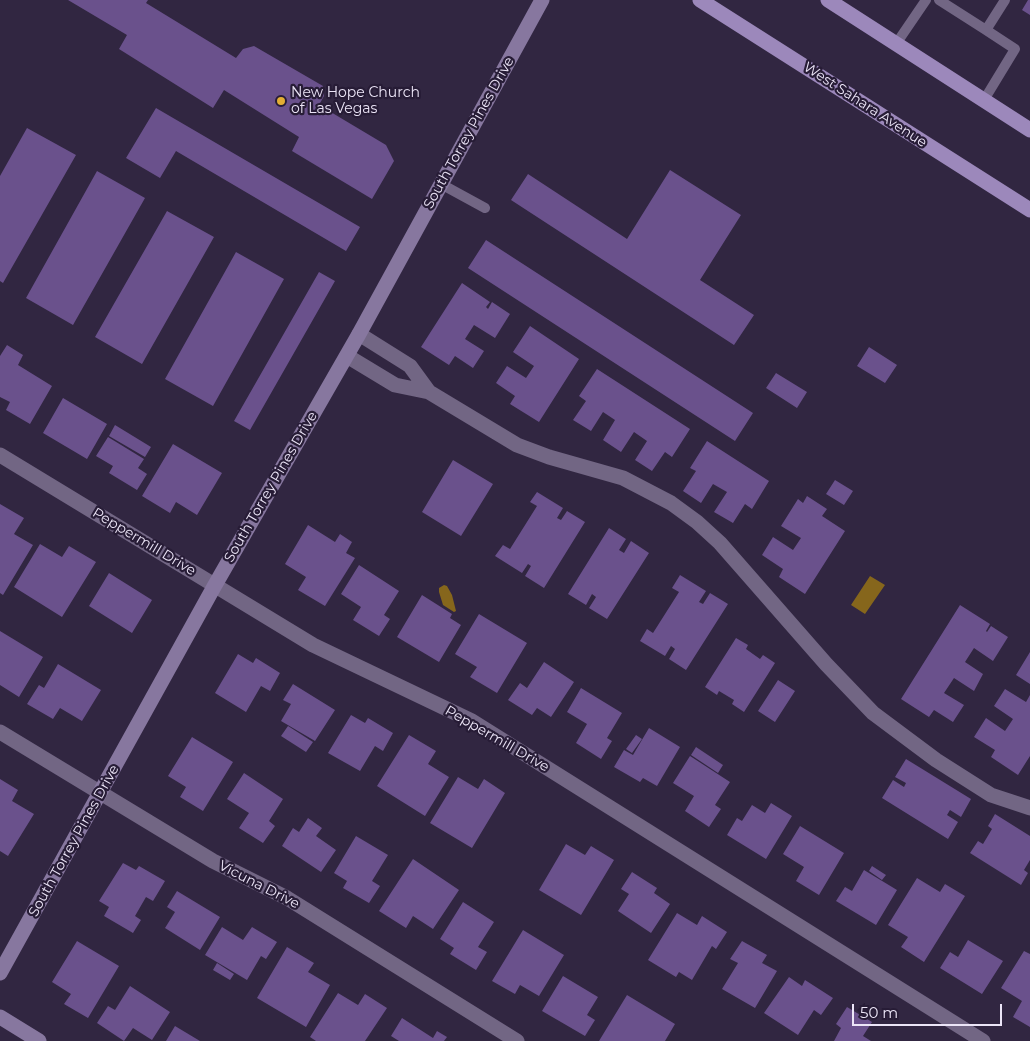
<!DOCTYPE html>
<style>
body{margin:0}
#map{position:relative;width:1030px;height:1041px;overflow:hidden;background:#312641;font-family:Montserrat,sans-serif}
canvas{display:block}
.scale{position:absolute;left:852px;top:1004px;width:150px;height:22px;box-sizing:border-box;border:2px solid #ece5f7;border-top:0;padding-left:6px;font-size:15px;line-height:18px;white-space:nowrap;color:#ece5f7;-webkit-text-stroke:4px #271c36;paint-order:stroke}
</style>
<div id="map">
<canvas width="1030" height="1041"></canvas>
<div class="scale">50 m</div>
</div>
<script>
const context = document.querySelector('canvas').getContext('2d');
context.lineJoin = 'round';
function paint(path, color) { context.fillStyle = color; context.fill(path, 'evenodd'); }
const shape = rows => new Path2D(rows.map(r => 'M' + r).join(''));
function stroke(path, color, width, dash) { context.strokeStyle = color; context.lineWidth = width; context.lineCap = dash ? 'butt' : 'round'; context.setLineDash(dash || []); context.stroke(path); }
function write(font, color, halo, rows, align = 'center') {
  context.font = font + ' Montserrat,sans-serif'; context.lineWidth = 4.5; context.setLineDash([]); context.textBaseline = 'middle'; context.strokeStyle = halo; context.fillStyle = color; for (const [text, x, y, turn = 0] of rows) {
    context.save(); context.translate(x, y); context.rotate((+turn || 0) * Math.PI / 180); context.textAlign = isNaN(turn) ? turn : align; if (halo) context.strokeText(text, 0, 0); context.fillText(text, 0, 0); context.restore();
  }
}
const water = shape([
 [870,576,885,585,865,614,851,605],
 [444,585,447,586,452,595,456,611,454,612,443,605,439,592,439,588]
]);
const building = shape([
 [68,0,148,0,146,3,236,58,243,49,254,46,323,86,324,96,319,105,386,145,394,161,372,199,292,151,299,137,224,90,213,108,119,49,127,35],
 [1028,0,1030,0,1030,15,1022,10],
 [156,108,360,227,346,251,176,151,160,178,126,158],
 [27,128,76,155,3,283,0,281,0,176],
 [670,170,741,215,700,280,754,315,734,345,511,200,528,174,627,239],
 [97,171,145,198,73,325,26,298],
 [167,211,214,237,142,364,95,337],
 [486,240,753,413,735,441,468,268],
 [236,252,284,279,213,406,165,379],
 [319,272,335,281,250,430,234,421],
 [462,283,490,302,486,307,488,309,492,302,510,314,495,338,474,325,465,339,484,351,473,368,455,356,449,365,421,347],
 [530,326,579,359,539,422,510,404,515,396,496,383,507,366,526,378,534,366,513,352],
 [7,345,23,355,18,365,52,386,30,424,6,410,10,402,0,397,0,356],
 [869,347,897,365,885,383,857,366],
 [597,369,690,429,672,457,665,452,652,471,635,460,647,441,634,432,621,452,603,440,615,420,603,412,591,431,573,420,586,401,579,396],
 [776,373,807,392,797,408,766,388],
 [63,398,107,424,87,459,43,433],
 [115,425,151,447,145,457,109,436],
 [108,437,144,459,138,468,147,474,137,490,109,473,113,466,96,456],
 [707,441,769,481,752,509,745,504,733,523,714,512,727,492,713,484,701,503,683,491,696,471,690,468],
 [173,444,222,473,197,515,176,502,170,513,142,496],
 [453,460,493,484,461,536,422,512],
 [835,480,853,491,844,505,826,494],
 [537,492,563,508,557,518,561,520,567,511,585,522,544,588,525,576,531,566,528,564,522,573,495,556,503,545,510,549,537,506,530,502],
 [807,496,827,509,822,516,845,531,805,594,779,577,783,569,762,555,773,537,793,550,801,538,781,526,798,499,803,503],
 [0,504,24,518,14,534,33,545,3,595,0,593],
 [308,525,335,542,340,534,352,542,346,553,355,558,325,606,298,590,306,577,285,564],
 [609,528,626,539,619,550,624,553,631,541,649,553,607,619,589,608,596,597,592,594,586,605,568,594],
 [40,544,62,557,69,546,96,562,62,617,14,587],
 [359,565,399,591,384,615,390,619,379,636,353,620,361,607,341,594],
 [109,573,152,600,132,633,89,606],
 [680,575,706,591,699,602,703,604,710,593,728,604,686,670,669,659,675,649,671,646,665,656,640,641,647,629,653,633,679,592,672,588],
 [422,595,452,614,450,618,461,625,439,662,397,637],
 [960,605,990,624,986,631,987,632,991,626,1008,637,993,661,974,648,965,662,983,674,974,691,954,678,944,693,964,705,953,722,934,710,929,717,901,699],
 [479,614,527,643,497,693,470,677,477,667,455,654],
 [0,631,43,657,19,697,0,685],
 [736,638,748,645,746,649,760,659,763,655,775,663,744,712,732,704,734,700,719,691,717,695,705,687],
 [1030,652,1030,684,1016,675],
 [238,654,253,663,256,658,280,673,270,691,261,686,246,712,215,693],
 [544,662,574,682,551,717,537,708,532,715,508,700,520,683,527,688],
 [58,664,101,690,82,721,60,708,53,719,27,704,39,685,44,688],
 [778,680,795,691,775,722,758,711],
 [293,684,335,710,315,741,281,721,291,704,283,700],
 [581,688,622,713,607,738,612,741,601,759,576,743,587,724,567,712],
 [1005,689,1026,702,1030,695,1030,756,1018,775,991,757,995,750,974,737,986,718,1005,731,1013,719,994,706],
 [351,715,365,723,368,718,393,733,383,751,375,746,360,771,328,753],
 [288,726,313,742,306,752,281,736],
 [649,728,680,747,657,786,643,778,640,782,614,767,624,750,633,755],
 [409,735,436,751,428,764,449,777,425,816,377,786],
 [636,735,642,739,632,753,626,749],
 [192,737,233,762,203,811,180,797,186,787,168,776],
 [696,747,723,765,718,773,691,755],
 [690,756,730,782,715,805,721,809,709,827,685,811,694,796,673,783],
 [906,759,971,799,961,817,950,810,947,815,958,822,948,839,882,798,893,780,904,787,906,783,895,777],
 [244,773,283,799,269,821,275,826,263,843,239,828,249,813,227,799],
 [458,777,478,789,484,779,505,793,472,848,430,823],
 [0,779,18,790,12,801,34,814,8,856,0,851],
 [771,803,792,816,766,859,727,835,737,818,742,821,752,805,765,813],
 [995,814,1030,836,1030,860,1024,870,1028,873,1021,885,970,853,978,841,983,844,992,829,988,826],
 [308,818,322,828,316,836,336,850,321,872,282,846,293,828,299,832],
 [800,826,844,853,819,895,796,881,804,867,783,854],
 [356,836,388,855,372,881,380,886,369,903,343,888,347,881,334,873],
 [566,844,585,855,591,846,614,860,581,915,539,890],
 [413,859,459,890,433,929,413,916,406,928,379,911],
 [123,863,136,870,139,866,165,881,153,901,146,897,135,916,141,920,133,933,104,916,109,907,99,901],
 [872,866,886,875,882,880,869,871],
 [864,870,897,890,876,925,836,901,845,887,852,891],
 [632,872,657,888,654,893,670,904,651,933,618,911,629,894,621,889],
 [917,878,940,892,945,884,965,896,924,962,901,947,908,937,888,925],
 [177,891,220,917,200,950,165,928,175,912,167,907],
 [463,902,494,922,478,947,487,952,476,970,450,954,454,948,440,939],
 [677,913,697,925,702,916,727,932,716,949,712,946,692,980,679,972,676,977,648,960],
 [222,927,243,940,252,927,277,942,266,959,261,956,247,980,205,955],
 [523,930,564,955,539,996,520,985,515,994,492,981],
 [968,940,1003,961,982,994,940,968,950,952,958,957],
 [77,941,119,966,88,1018,64,1004,71,994,52,982],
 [742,941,767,955,762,963,777,971,755,1008,722,989,738,963,730,959],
 [287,947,314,963,308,972,330,985,306,1027,257,998],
 [1024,951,1030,954,1030,1027,1013,1017,1022,1001,1001,988],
 [217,963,234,974,230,980,213,970],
 [563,976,598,997,587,1015,595,1020,585,1036,542,1011],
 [789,977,802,986,805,980,833,998,821,1015,814,1010,798,1035,764,1013],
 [130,986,170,1012,152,1040,133,1028,124,1041,97,1023,108,1006,115,1010],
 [338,993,358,1005,365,994,387,1008,365,1041,316,1041,310,1037],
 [627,995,675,1024,665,1041,599,1041],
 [847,1007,872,1022,863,1036,871,1041,834,1041,841,1028,836,1024],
 [402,1018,433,1038,437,1031,447,1037,444,1041,399,1041,391,1036],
 [175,1026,200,1041,166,1041]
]);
const lane = shape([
 [939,0,986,30],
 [896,44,926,0],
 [984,100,1015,49,986,30,1005,0],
 [441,184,485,208]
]);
const street = shape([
 [359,334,410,366,429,392],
 [347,356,395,385,429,392,517,445,549,457,623,478,671,503,697,522,720,543,826,664,873,713,936,760,991,795,1030,808],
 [0,455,313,645,472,721,983,1041],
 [0,732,213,861,287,898,517,1041]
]);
const secondary = shape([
 [0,973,215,585,359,334,542,0],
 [0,1017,39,1041]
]);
const primary = shape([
 [700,0,1030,210],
 [828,0,1030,130]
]);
const markers = [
 [281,101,5,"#e3ae34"]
];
const poiNames = [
 ["New Hope Church",291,93],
 ["of Las Vegas",291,109]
];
const streetNames = [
 ["West Sahara Avenue",865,105,33],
 ["South Torrey Pines Drive",469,133,-61],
 ["South Torrey Pines Drive",271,487,-60],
 ["Peppermill Drive",144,542,31],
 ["Peppermill Drive",497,739,30],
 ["South Torrey Pines Drive",74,841,-61],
 ["Vicuna Drive",259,885,27]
];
paint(water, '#86661c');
paint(building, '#6a518c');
stroke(lane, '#726684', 10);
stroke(street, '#726684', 15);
stroke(secondary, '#87779f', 15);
stroke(primary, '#9c88bb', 15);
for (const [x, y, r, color] of markers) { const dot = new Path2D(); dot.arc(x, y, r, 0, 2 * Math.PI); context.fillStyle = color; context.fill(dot); stroke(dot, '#271c36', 2); }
write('14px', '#ece5f7', '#271c36', poiNames, 'left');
write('14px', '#ece5f7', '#271c36', streetNames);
</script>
